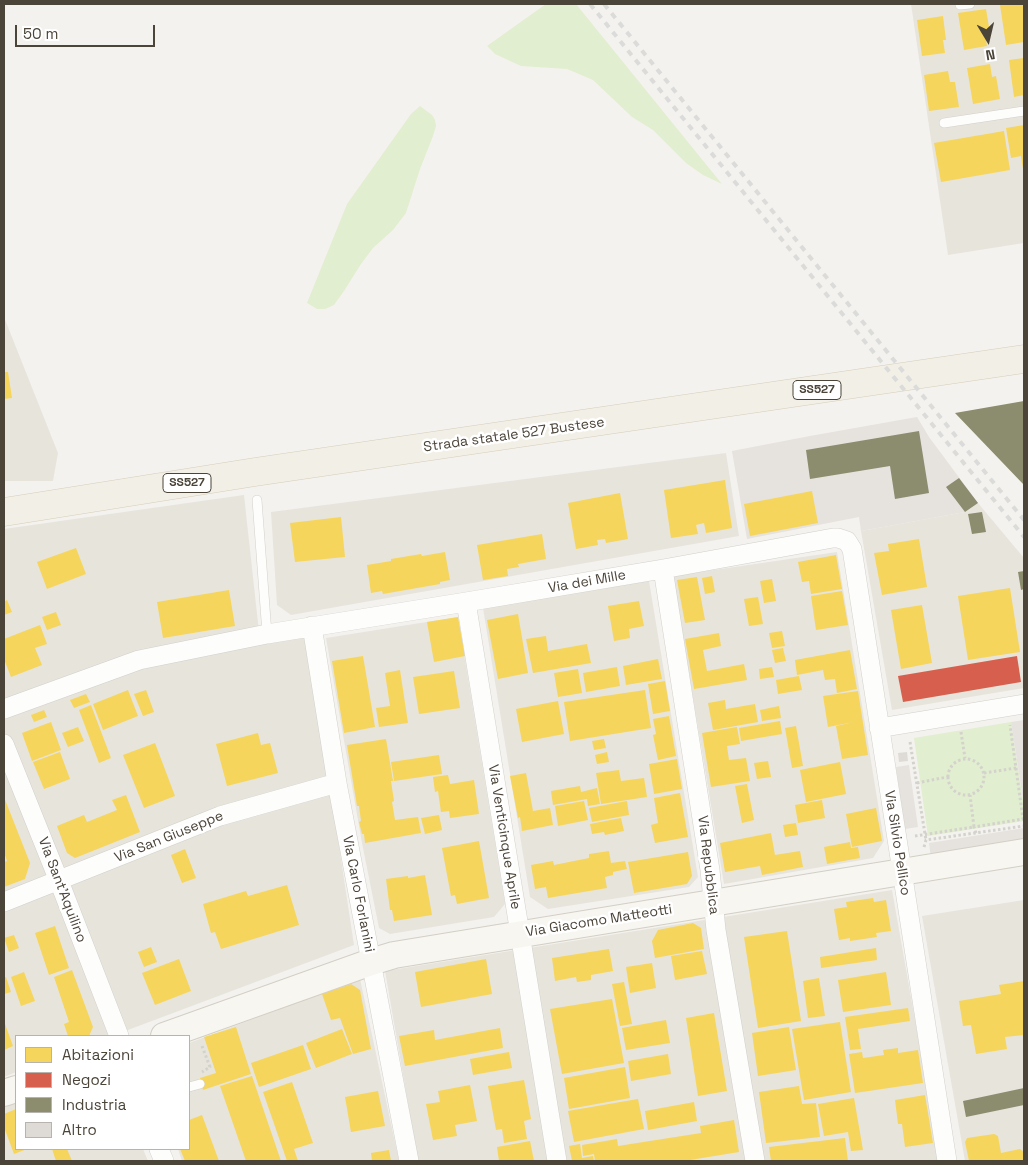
<!DOCTYPE html>
<style>
body{margin:0}
#map{position:relative;width:1028px;height:1165px;overflow:hidden;background:#f4f2ee;font-family:"Space Grotesk",sans-serif}
canvas{display:block}
.frame{position:absolute;inset:0;border:5px solid #4b4439;pointer-events:none}
.legend{position:absolute;left:15px;top:1035px;width:175px;height:115px;box-sizing:border-box;background:#fff;border:1px solid #b7b4b0;margin:0;padding:6px 9px;list-style:none;font-size:15px;color:#4b4439}
.legend li{display:flex;align-items:center;gap:10px;height:25px}
.legend b{width:25px;border:1px solid #b7b4b0}
.north{position:absolute;left:963px;top:15px;width:50px;height:50px;-webkit-text-stroke:4px #fff;paint-order:stroke;rotate:171deg;font-size:14px;font-weight:700;line-height:20px;text-align:center;color:#4b4439}
.north::after{content:'';display:block;margin:auto;width:18px;height:22px;background:#4b4439;clip-path:polygon(50% 0,100% 100%,50% 72%,0 100%)}
.scale{position:absolute;left:15px;top:25px;width:140px;height:22px;box-sizing:border-box;border:2px solid #4b4439;border-top:0;padding-left:6px;font-size:15px;line-height:18px;white-space:nowrap;color:#4b4439;-webkit-text-stroke:4px #fff;paint-order:stroke}
</style>
<div id="map">
<canvas width="1028" height="1165"></canvas>
<div class="frame"></div>
<ul class="legend">
<li><b style="height:14px;background:#f6d55c"></b>Abitazioni</li>
<li><b style="height:14px;background:#d6604d"></b>Negozi</li>
<li><b style="height:14px;background:#8c8c6e"></b>Industria</li>
<li><b style="height:14px;background:#dedbd6"></b>Altro</li>
</ul>
<div class="north">N</div>
<div class="scale">50 m</div>
</div>
<script>
const context = document.querySelector('canvas').getContext('2d');
context.lineJoin = 'round';
function paint(path, color) { context.fillStyle = color; context.fill(path, 'evenodd'); }
const shape = rows => new Path2D(rows.map(r => 'M' + r).join(''));
function stroke(path, color, width, dash) { context.strokeStyle = color; context.lineWidth = width; context.lineCap = dash ? 'butt' : 'round'; context.setLineDash(dash || []); context.stroke(path); }
function write(font, color, halo, rows, align = 'center') {
  context.font = font + ' "Space Grotesk",sans-serif'; context.lineWidth = 5; context.setLineDash([]); context.textBaseline = 'middle'; context.strokeStyle = halo; context.fillStyle = color; for (const [text, x, y, turn = 0] of rows) {
    context.save(); context.translate(x, y); context.rotate((+turn || 0) * Math.PI / 180); context.textAlign = isNaN(turn) ? turn : align; if (halo) context.strokeText(text, 0, 0); context.fillText(text, 0, 0); context.restore();
  }
}
const residential = shape([
 [911,4,1024,4,1024,243,948,255],
 [4,317,58,453,53,481,4,481],
 [726,453,739,536,291,615,277,605,271,512],
 [244,495,260,641,307,635,354,945,112,1036,16,1036,16,1072,4,1077,4,529],
 [978,503,1024,558,1024,688,892,710,861,531,965,512],
 [837,552,884,841,873,858,724,884,673,576],
 [649,581,698,877,689,887,548,909,530,897,483,608],
 [458,617,505,904,494,917,390,934,379,928,362,843,326,638],
 [892,890,940,1161,418,1161,385,971],
 [1024,900,1024,1161,965,1161,922,916],
 [360,979,399,1161,182,1161,178,1149,189,1149,189,1043],
 [16,1102,16,1149,143,1149,148,1161,4,1161,4,1106]
]);
const industrial = shape([
 [917,417,929,437,978,503,965,512,861,531,859,517,747,539,732,451,810,436]
]);
const green = shape([
 [546,4,576,4,722,184,703,175,686,163,653,130,632,117,593,80,567,69,521,66,495,54,487,46],
 [420,106,432,115,435,120,436,126,433,136,420,169,406,213,393,230,373,248,361,264,344,291,334,305,325,309,317,309,307,303,347,204,411,114],
 [1011,722,1024,806,1024,821,928,836,914,738]
]);
const parking = shape([
 [1024,720,1024,806,1011,722],
 [909,765,918,827,905,829,896,767],
 [1024,828,1024,843,931,858,929,843]
]);
const homes = shape([
 [1007,4,1024,4,1024,42,1006,45,1000,5],
 [986,9,990,33,985,34,987,46,964,50,958,13],
 [943,16,946,40,943,40,945,53,922,56,917,20],
 [1024,58,1024,95,1014,97,1009,60],
 [990,64,992,77,996,76,1000,99,973,104,967,68],
 [948,71,950,82,955,82,959,107,929,111,924,75],
 [1024,125,1024,169,1023,169,1021,156,1011,158,1006,128],
 [1004,131,1010,170,941,182,934,143],
 [4,372,8,372,12,398,4,399],
 [725,480,732,528,706,533,704,523,696,525,698,534,671,538,664,490],
 [812,491,818,523,750,536,744,504],
 [620,493,628,539,606,543,605,539,597,540,598,545,576,549,568,503],
 [341,517,345,557,295,562,290,523],
 [542,534,546,559,518,564,519,567,507,569,508,576,483,580,477,545],
 [919,539,927,587,882,595,874,553,889,551,888,544],
 [76,548,86,574,47,589,37,562],
 [445,552,450,580,440,582,440,584,383,594,382,591,371,593,367,565,391,561,391,559,421,554,422,556],
 [836,555,842,589,811,594,809,581,802,582,798,562],
 [712,576,715,592,705,594,702,578],
 [697,577,705,620,685,623,677,580],
 [772,579,776,601,764,603,760,581],
 [1010,588,1020,652,968,660,958,596],
 [229,590,235,626,163,638,157,602],
 [842,591,848,625,816,630,811,596],
 [758,597,763,624,749,626,744,599],
 [7,600,12,612,4,615,4,602],
 [639,601,644,626,629,629,630,638,614,641,608,606],
 [922,605,932,663,901,669,891,610],
 [56,612,61,625,47,630,42,617],
 [518,614,528,673,498,679,487,620],
 [458,617,465,656,434,662,427,622],
 [40,625,47,644,35,648,42,665,11,677,4,659,4,639],
 [782,631,785,646,772,648,769,633],
 [719,633,721,646,703,650,707,671,744,664,747,680,694,689,685,639],
 [546,636,548,651,587,644,591,663,533,673,526,639],
 [783,648,786,661,775,663,772,650],
 [850,650,857,689,837,693,835,679,825,680,823,670,797,675,795,660],
 [363,656,375,727,344,733,332,661],
 [658,659,662,679,626,685,623,666],
 [617,667,620,686,586,692,583,673],
 [772,667,774,677,760,679,759,669],
 [578,669,582,693,558,697,554,673],
 [400,670,408,723,379,727,376,708,390,706,385,673],
 [454,671,460,708,419,714,413,677],
 [799,676,802,690,778,694,776,680],
 [665,681,670,711,653,714,648,684],
 [128,690,138,716,103,730,93,704],
 [146,690,154,712,143,716,134,694],
 [645,690,651,728,570,741,564,702],
 [858,691,868,755,842,759,836,726,854,722,828,727,823,696],
 [86,694,90,702,74,708,70,700],
 [725,700,726,709,755,704,758,722,713,730,708,703],
 [558,701,564,734,522,742,516,709],
 [91,705,111,758,99,763,79,710],
 [779,706,781,718,762,721,760,710],
 [44,710,47,717,34,722,31,715],
 [669,716,676,756,658,760,653,735,656,734,653,719],
 [780,721,782,734,741,741,739,728],
 [51,722,61,750,32,761,22,733],
 [796,726,803,766,792,768,785,728],
 [78,727,84,741,68,747,62,733],
 [737,727,740,744,727,746,729,760,746,758,750,781,711,787,702,733],
 [258,733,261,745,270,743,278,773,227,786,216,744],
 [386,739,393,781,391,781,394,801,392,802,395,820,418,817,421,833,365,843,364,834,362,834,359,822,361,821,359,806,357,806,347,745],
 [604,739,606,748,594,750,592,741],
 [155,743,175,796,144,808,123,755],
 [60,752,70,779,44,789,33,762],
 [607,752,609,762,597,764,595,755],
 [439,755,442,774,394,781,391,762],
 [677,759,682,789,654,794,649,764],
 [768,761,771,777,757,779,754,763],
 [840,762,846,794,806,802,800,770],
 [619,770,621,781,644,778,647,797,601,804,596,773],
 [526,773,533,811,550,808,553,825,522,831,520,817,518,818,510,776],
 [448,775,450,784,474,780,479,814,450,818,449,811,441,812,438,791,435,792,433,777],
 [747,784,754,820,742,823,735,786],
 [580,786,581,792,597,788,600,804,588,806,587,799,553,805,551,791],
 [680,793,688,837,655,843,651,825,658,823,654,798],
 [126,795,140,832,75,858,67,853,57,826,84,815,87,822,117,810,112,800],
 [4,797,30,863,25,879,4,887,4,862,7,861,4,852],
 [822,800,825,818,798,823,795,805],
 [584,801,588,820,558,826,555,806],
 [627,801,629,815,592,822,589,808],
 [876,808,882,841,852,847,846,814],
 [439,815,442,830,425,834,421,818],
 [621,818,624,831,605,835,604,832,592,834,590,824],
 [796,823,798,835,785,837,783,825],
 [771,833,775,855,800,851,803,867,762,875,760,866,725,872,720,843],
 [479,841,489,898,457,904,455,895,451,896,442,848],
 [850,842,851,848,858,847,860,858,827,864,824,847],
 [185,849,196,878,182,883,171,855],
 [609,851,611,863,625,861,627,869,613,872,613,875,605,877,607,888,548,898,546,887,535,889,531,865,553,861,554,865,589,858,589,854],
 [688,852,692,876,687,884,634,893,628,862],
 [425,875,432,915,394,921,392,910,390,910,386,879,408,876,408,878],
 [287,885,299,925,221,949,215,932,211,933,203,904,246,891,248,896],
 [873,898,874,902,886,900,891,931,876,933,877,937,850,941,850,938,839,940,834,909,847,907,846,902],
 [693,923,701,928,704,949,655,958,652,941,658,930],
 [55,926,69,968,49,975,35,933],
 [787,931,801,1021,758,1028,744,937],
 [14,935,19,948,9,952,4,938],
 [151,947,157,962,144,967,138,952],
 [876,948,877,960,821,968,820,957],
 [609,949,613,971,591,975,591,980,577,982,576,977,555,981,552,958],
 [702,951,707,974,675,980,671,956],
 [179,959,191,991,155,1005,142,973],
 [486,959,492,994,421,1007,415,972],
 [652,963,656,988,630,993,626,967],
 [72,970,93,1027,89,1036,68,1036,64,1024,69,1022,54,977],
 [24,972,35,1001,21,1006,11,977],
 [886,972,891,1005,843,1012,838,980],
 [6,977,11,992,4,994,4,978],
 [819,978,825,1016,808,1018,803,981],
 [1024,981,1024,1035,1005,1037,1007,1049,976,1054,971,1025,963,1026,959,1001,1001,994,999,985],
 [624,982,632,1024,620,1026,612,984],
 [351,984,360,990,371,1049,353,1054,340,1018,331,1020,322,994],
 [612,999,624,1063,562,1074,550,1009],
 [908,1008,910,1021,858,1029,861,1049,850,1050,845,1017],
 [714,1013,727,1091,698,1096,686,1018],
 [666,1020,670,1043,626,1050,622,1028],
 [4,1021,13,1046,4,1050],
 [840,1022,851,1092,804,1100,792,1029],
 [236,1027,251,1074,203,1090,200,1078,216,1073,204,1037],
 [789,1027,796,1070,758,1076,752,1033],
 [500,1028,503,1048,405,1066,399,1036,434,1030,435,1040],
 [342,1029,352,1054,316,1068,306,1043],
 [303,1045,311,1069,259,1087,251,1063],
 [898,1048,898,1053,918,1050,923,1083,855,1093,849,1054,862,1052,863,1058,884,1055,883,1050],
 [509,1052,512,1068,473,1075,470,1059],
 [668,1054,671,1074,631,1081,628,1061],
 [625,1067,630,1098,569,1109,564,1078],
 [252,1076,281,1161,246,1161,220,1086],
 [524,1080,531,1119,524,1121,527,1139,504,1143,502,1129,496,1130,488,1086],
 [292,1082,313,1143,294,1149,298,1161,287,1161,263,1092],
 [470,1085,477,1121,455,1125,457,1136,433,1140,426,1104,440,1102,438,1091],
 [799,1086,802,1104,816,1103,820,1137,766,1143,759,1092],
 [378,1091,385,1126,351,1132,345,1097],
 [925,1095,933,1143,905,1147,902,1124,898,1124,895,1100],
 [854,1098,863,1150,851,1151,848,1132,824,1136,818,1104],
 [638,1099,644,1129,574,1142,568,1111],
 [694,1102,697,1121,648,1130,645,1111],
 [16,1109,16,1149,27,1149,14,1154,4,1127,4,1114],
 [202,1115,219,1161,185,1161,180,1149,189,1149,189,1120],
 [734,1120,739,1152,684,1161,595,1161,594,1154,583,1156,582,1145,617,1139,618,1146,701,1133,700,1126],
 [994,1134,998,1136,1001,1153,1020,1149,1024,1152,1024,1161,969,1161,965,1142,967,1138],
 [845,1138,848,1161,771,1161,769,1147],
 [530,1141,534,1161,499,1161,497,1147],
 [580,1144,582,1158,593,1156,594,1161,572,1161,569,1146],
 [52,1149,67,1149,72,1161,56,1161],
 [389,1150,391,1161,372,1161,371,1153]
]);
const shops = shape([
 [1017,656,1021,682,903,702,898,676]
]);
const industry = shape([
 [1024,401,1024,485,955,413],
 [919,431,929,493,895,499,890,466,810,479,806,450],
 [959,478,978,503,965,512,946,487],
 [982,512,986,532,972,534,968,514],
 [1024,571,1024,589,1021,590,1018,572],
 [1024,1088,1024,1105,966,1117,963,1101]
]);
const building = shape([
 [907,752,908,761,899,762,898,753]
]);
const path = shape([
 [961,732,965,758],
 [910,742,926,840],
 '948 777a18 18 0 1 1 36 0a18 18 0 1 1-36 0Z',
 [984,773,1016,768],
 [917,783,947,777],
 [976,833,974,827,1023,819,1010,725],
 [915,836,974,827,970,795],
 [924,847,926,840,1024,826],
 [202,1046,210,1067,202,1072]
]);
const lane = shape([
 [960,5,970,4],
 [944,123,1024,111],
 [257,500,267,634],
 [189,1087,200,1084]
]);
const street = shape([
 [663,569,710,870,716,930,755,1161],
 [466,602,557,1161],
 [312,626,337,783,409,1161],
 [4,709,139,660,267,634,466,602,663,569,833,538,838,538,847,541,852,549,947,1161],
 [879,728,1024,704],
 [4,744,59,881,119,1036],
 [4,902,220,816,337,783],
 [159,1149,164,1161]
]);
const secondary = shape([
 [164,1036,371,962,394,955,1024,852],
 [4,1093,16,1089]
]);
const primary = shape([
 [4,512,255,472,1024,359]
]);
const rail = shape([
 [590,4,1024,537],
 [604,4,1024,520]
]);
const shields = [
 [817,390,48],
 [187,483,48]
];
const shieldNames = [
 ["SS527",817,390],
 ["SS527",187,483]
];
const streetNames = [
 ["Strada statale 527 Bustese",514,435,-8],
 ["Via dei Mille",587,582,-10],
 ["Via San Giuseppe",169,837,-22],
 ["Via Venticinque Aprile",504,837,81],
 ["Via Silvio Pellico",897,843,81],
 ["Via Repubblica",708,865,83],
 ["Via Sant'Aquilino",62,890,69],
 ["Via Carlo Forlanini",358,894,79],
 ["Via Giacomo Matteotti",599,921,-9]
];
paint(residential, '#e7e4dc');
paint(industrial, '#e6e2de');
paint(green, '#e1eecf');
paint(parking, '#e6e3df');
paint(homes, '#f6d55c');
paint(shops, '#d6604d');
paint(industry, '#8c8c6e');
paint(building, '#dedbd6');
stroke(lane, '#d2d0cb', 10);
stroke(street, '#d2d0cb', 20);
stroke(secondary, '#d3cfc5', 28);
stroke(primary, '#d6cebb', 29);
stroke(path, '#d3d2cc', 3, [2.5, 2.5]);
stroke(lane, '#fdfdfc', 9);
stroke(street, '#fdfdfc', 19);
stroke(secondary, '#f7f6f1', 26);
stroke(primary, '#f2efe6', 28);
stroke(rail, '#dbdbda', 4, [6, 6]);
for (const [x, y, w] of shields) { const box = new Path2D(); box.roundRect(x - w / 2, y - 9.5, w, 19, 4); context.fillStyle = '#fff'; context.fill(box); stroke(box, '#4b4439', 1); }
write('bold 12px', '#4b4439', null, shieldNames);
write('14px', '#4b4439', '#fff', streetNames);
</script>
